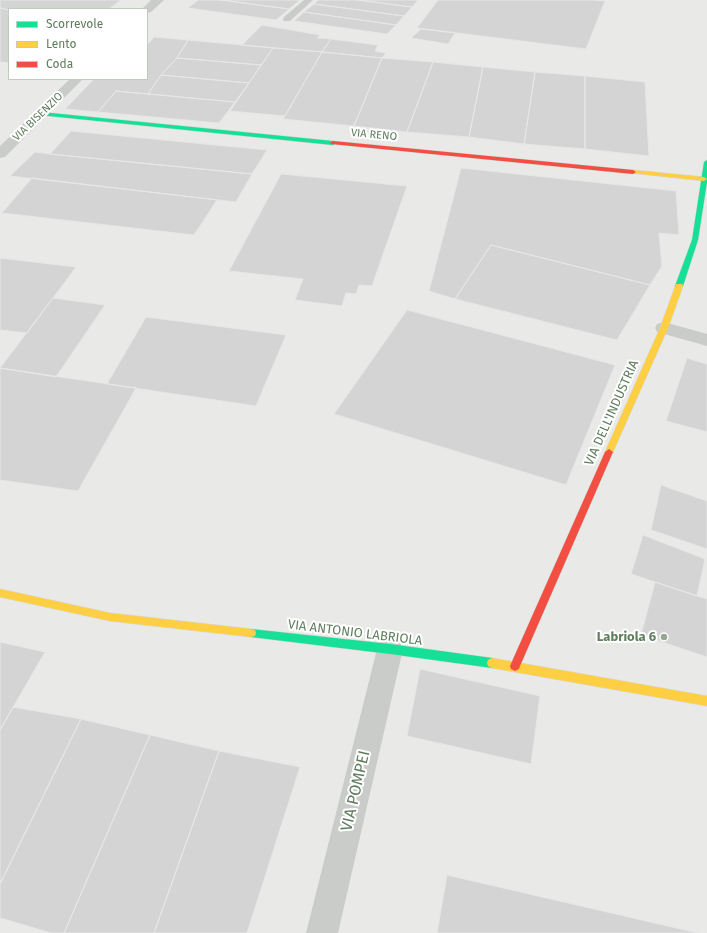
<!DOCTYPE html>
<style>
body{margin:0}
#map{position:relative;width:707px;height:933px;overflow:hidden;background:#f8f7f8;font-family:"Fira Sans",sans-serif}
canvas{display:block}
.legend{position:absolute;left:8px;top:8px;width:140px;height:72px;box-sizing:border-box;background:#fff;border:1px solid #bfcbbf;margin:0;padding:5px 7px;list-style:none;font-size:12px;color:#607d5e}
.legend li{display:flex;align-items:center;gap:8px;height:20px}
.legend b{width:20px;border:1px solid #bfcbbf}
</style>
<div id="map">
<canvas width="707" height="933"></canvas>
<ul class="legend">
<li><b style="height:5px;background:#16e098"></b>Scorrevole</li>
<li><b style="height:5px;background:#ffcf43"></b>Lento</li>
<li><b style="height:5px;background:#f24e42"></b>Coda</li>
</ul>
</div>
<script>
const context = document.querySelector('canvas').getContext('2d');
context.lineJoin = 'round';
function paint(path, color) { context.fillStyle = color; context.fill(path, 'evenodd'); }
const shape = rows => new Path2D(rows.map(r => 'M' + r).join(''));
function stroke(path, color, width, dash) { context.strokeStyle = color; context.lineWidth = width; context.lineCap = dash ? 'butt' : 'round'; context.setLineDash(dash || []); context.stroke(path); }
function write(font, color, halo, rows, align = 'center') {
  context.font = font + ' "Fira Sans",sans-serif'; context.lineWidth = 4; context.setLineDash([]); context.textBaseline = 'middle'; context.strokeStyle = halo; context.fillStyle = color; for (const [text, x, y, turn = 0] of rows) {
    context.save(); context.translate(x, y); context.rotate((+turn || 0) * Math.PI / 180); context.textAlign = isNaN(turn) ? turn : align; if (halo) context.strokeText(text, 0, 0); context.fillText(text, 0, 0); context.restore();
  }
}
const built = shape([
 [0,0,707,0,707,933,0,933],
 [9,9,147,9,147,79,9,79]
]);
const building = shape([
 [0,0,121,0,109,9,9,10,0,8,0,0],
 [198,0,221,0,289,9,276,20,188,8,198,0],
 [221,0,300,0,289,9,221,0],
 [318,0,358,0,412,7,404,16,314,4,318,0],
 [358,0,418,0,412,7,358,0],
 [438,0,594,0,605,1,586,49,417,28,438,0],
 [314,4,404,16,396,25,304,12,314,4],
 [0,8,9,10,9,63,0,62,0,8],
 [304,12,396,25,387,34,294,21,304,12],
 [262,25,320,35,317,38,331,39,322,52,242,45,262,25],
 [421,29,455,33,448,44,411,38,421,29],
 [154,37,188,40,177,58,161,75,148,94,116,91,98,112,65,109,94,79,147,79,147,45,154,37],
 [331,39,378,45,375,51,386,53,382,58,322,52,331,39],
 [188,40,242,45,273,48,261,65,177,58,188,40],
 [273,48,322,52,285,116,230,111,273,48],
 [322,52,382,58,354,126,283,119,322,52],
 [177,58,261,65,249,83,161,75,177,58],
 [382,58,433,62,407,132,354,126,382,58],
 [433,62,483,67,469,137,407,132,433,62],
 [483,67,535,72,524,144,469,137,483,67],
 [535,72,585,76,585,149,524,144,535,72],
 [161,75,249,83,235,102,148,94,161,75],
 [585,76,645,82,649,156,585,149,585,76],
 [116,91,148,94,235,102,219,123,98,112,116,91],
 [71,131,267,150,252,174,50,154,71,131],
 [35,152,50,154,252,174,236,202,10,176,35,152],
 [461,168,676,191,679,235,659,233,662,266,650,285,491,245,455,299,429,291,461,168],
 [281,174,407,186,372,286,359,285,356,294,346,293,342,306,295,300,303,279,229,271,281,174],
 [32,178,217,200,194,235,2,213,32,178],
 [491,245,650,285,617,340,455,299,491,245],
 [0,258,76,267,27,333,0,330,0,258],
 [53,298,105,305,56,377,0,368,53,298],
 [407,310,615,365,566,485,334,414,407,310],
 [146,317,286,335,256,406,107,384,146,317],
 [687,358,707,364,707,432,666,421,687,358],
 [0,368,136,388,78,491,0,480,0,368],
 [661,485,707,501,707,549,651,530,661,485],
 [643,535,705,559,697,596,631,574,643,535],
 [655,582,707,599,707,657,641,635,655,582],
 [0,642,45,652,0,730,0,642],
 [420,669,540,696,531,764,407,736,420,669],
 [13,707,81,719,0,884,0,730,13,707],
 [81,719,150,735,64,933,51,933,0,918,0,884,81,719],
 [150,735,219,751,154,933,64,933,150,735],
 [219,751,300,767,247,933,154,933,219,751],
 [447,875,698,933,437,933,447,875]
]);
const lane = shape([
 [304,0,313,0,290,21,284,21,283,19,284,17,304,0]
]);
const street = shape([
 [151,0,164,0,151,12,147,13,147,9,142,9,151,0],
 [70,79,83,79,5,157,0,158,0,146,70,79],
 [664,322,707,334,707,346,657,332,655,328,657,324,664,322],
 [390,638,399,641,403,649,338,933,306,933,377,649,381,641,390,638]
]);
const fast = shape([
 [41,112,333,141,336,143,333,145,39,115,38,114,41,112],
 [707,160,707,182,698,240,683,286,679,288,675,286,692,240,704,162,707,160],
 [251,629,390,644,492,658,496,660,497,663,496,666,492,668,390,654,251,637,247,636,246,633,247,630,251,629]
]);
const slow = shape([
 [633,170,704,177,707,179,704,181,631,173,630,172,633,170],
 [676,284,682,284,683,286,668,328,613,452,612,454,606,454,605,452,660,328,676,284],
 [0,589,110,613,251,629,255,630,256,633,255,636,251,637,110,621,0,597,0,589],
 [492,658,707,696,707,706,492,668,488,666,487,663,488,660,492,658]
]);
const jam = shape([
 [333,141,633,170,636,172,633,174,331,144,330,143,333,141],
 [609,449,613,452,520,666,519,669,515,671,511,669,510,666,605,452,609,449]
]);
const markers = [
 [664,637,4,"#95a894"]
];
const farStreetnames = [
 ["VIA BISENZIO",38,117,-44],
 ["VIA RENO",374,135,5]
];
const streetNames = [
 ["VIA DELL'INDUSTRIA",612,413,-66],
 ["VIA ANTONIO LABRIOLA",355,633,7]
];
const poiNames = [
 ["Labriola 6",656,637]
];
const nearStreetnames = [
 ["VIA POMPEI",356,791,-77]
];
paint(built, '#e9e9e8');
paint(building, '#d3d4d3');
stroke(building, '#e8e6e8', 1);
stroke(fast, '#d4d6d4', 1);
stroke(slow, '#d4d6d4', 1);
stroke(jam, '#d4d6d4', 1);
paint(lane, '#caccca');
paint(street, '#caccca');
paint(fast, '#16e098');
paint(slow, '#ffcf43');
paint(jam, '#f24e42');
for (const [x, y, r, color] of markers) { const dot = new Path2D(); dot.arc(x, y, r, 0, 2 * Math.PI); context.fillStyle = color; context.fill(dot); stroke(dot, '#fff', 1.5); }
write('11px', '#607d5e', '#fff', farStreetnames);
write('13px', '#607d5e', '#fff', streetNames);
write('bold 13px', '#607d5e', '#fff', poiNames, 'right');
write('16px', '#607d5e', '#fff', nearStreetnames);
</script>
